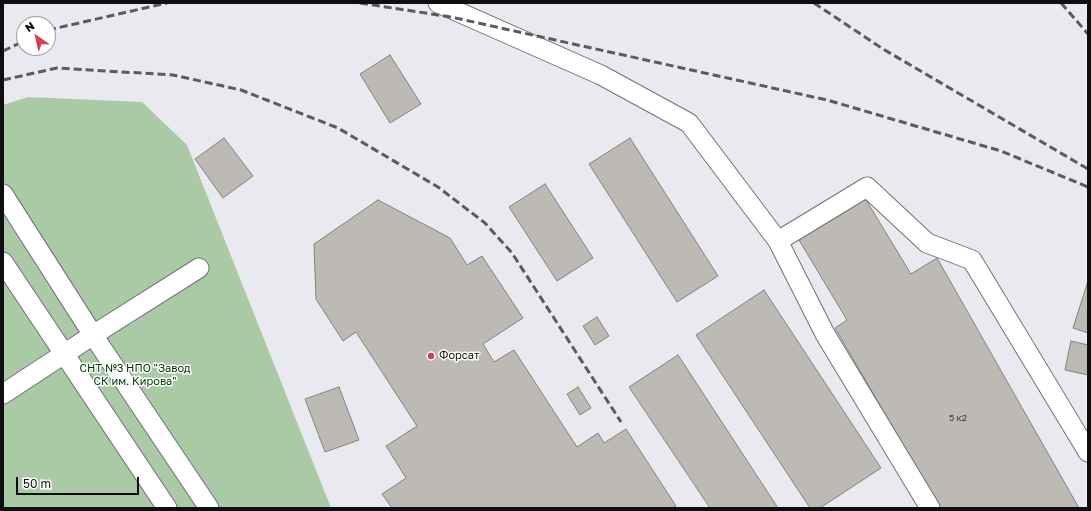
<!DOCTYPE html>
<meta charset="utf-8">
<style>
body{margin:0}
#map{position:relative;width:1091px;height:511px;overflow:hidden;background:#e9eaef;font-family:"Golos Text",sans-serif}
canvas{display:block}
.frame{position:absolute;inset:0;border:4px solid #0f0f11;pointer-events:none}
.north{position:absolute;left:16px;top:16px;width:40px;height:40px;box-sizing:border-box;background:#fff;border:1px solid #9f9fa0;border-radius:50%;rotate:326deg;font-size:11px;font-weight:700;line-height:16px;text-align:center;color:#0f0f11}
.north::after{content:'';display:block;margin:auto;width:14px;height:18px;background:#d04057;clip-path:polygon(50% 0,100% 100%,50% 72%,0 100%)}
.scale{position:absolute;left:16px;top:477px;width:123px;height:18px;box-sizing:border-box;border:2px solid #0f0f11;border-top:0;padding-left:5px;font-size:12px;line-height:14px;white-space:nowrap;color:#0f0f11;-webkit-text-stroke:3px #fff;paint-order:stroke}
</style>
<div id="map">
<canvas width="1091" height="511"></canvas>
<div class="frame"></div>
<div class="north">N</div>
<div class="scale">50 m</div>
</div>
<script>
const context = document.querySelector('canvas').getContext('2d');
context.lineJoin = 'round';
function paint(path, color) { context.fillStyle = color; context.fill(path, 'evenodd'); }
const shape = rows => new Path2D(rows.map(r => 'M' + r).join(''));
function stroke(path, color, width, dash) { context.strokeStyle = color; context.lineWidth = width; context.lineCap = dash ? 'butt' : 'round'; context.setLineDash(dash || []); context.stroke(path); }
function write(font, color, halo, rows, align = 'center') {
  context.font = font + ' "Golos Text",sans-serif'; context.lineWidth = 3; context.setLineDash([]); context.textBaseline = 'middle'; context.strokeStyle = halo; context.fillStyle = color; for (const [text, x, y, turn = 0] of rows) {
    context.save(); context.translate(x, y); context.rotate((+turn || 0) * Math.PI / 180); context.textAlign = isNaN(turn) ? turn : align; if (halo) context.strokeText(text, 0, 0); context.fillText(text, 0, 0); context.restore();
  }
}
const green = shape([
 [28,97,142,102,187,145,331,508,3,508,3,105]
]);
const building = shape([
 [390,55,421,104,390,123,360,74,390,55],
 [224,138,253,176,223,198,195,159,224,138],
 [630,138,718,276,677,302,589,164,630,138],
 [545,184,593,258,557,281,509,207,545,184],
 [863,195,911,274,937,258,1079,508,940,508,835,328,847,320,796,235,863,195],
 [378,200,450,238,467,265,482,256,523,318,483,344,494,362,514,350,577,447,598,433,604,443,626,429,676,506,673,508,392,508,382,494,406,478,386,446,417,426,356,332,343,341,316,299,314,244,378,200],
 [1088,281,1088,333,1073,328,1088,281],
 [764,290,881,468,820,508,810,508,696,335,764,290],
 [597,317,609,336,595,345,583,326,597,317],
 [1071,341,1088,345,1088,375,1065,370,1071,341],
 [678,355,778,508,710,508,629,387,678,355],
 [339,387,359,440,325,452,305,399,339,387],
 [578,387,591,408,580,415,567,394,578,387]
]);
const minor = shape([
 [438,3,601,75,689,123,778,241,867,187,927,243,972,260,1088,452],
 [3,194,93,335,209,508],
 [778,241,825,334,930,508],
 [3,262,167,508],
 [3,394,93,335,199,268]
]);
const rail = shape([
 [360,3,451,17,827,100,1001,151,1088,187],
 [814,3,883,49,1088,169],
 [1061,3,1088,34],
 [48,30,167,3],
 [3,51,24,41],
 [3,80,57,68,173,75,241,90,338,128,438,187,485,223,512,253,621,422]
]);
const markers = [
 [431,356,4,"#d04057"]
];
const numberNames = [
 ["5 к2",958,418]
];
const poiNames = [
 ["Форсат",439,356]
];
const parkNames = [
 ["СНТ №3 НПО \"Завод",135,369],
 ["СК им. Кирова\"",135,382]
];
paint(green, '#a9caa4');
paint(building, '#bdb9b5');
stroke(building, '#84817d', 1);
stroke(minor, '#6f7175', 21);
stroke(minor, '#fff', 19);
stroke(rail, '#5a5b5e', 3, [8, 4]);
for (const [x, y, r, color] of markers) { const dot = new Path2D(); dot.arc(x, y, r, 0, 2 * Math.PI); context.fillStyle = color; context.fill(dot); stroke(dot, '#fff', 1.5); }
write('9px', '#3a3a3a', null, numberNames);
write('11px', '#0f0f11', '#fff', poiNames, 'left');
write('11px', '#003700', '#fff', parkNames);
</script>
